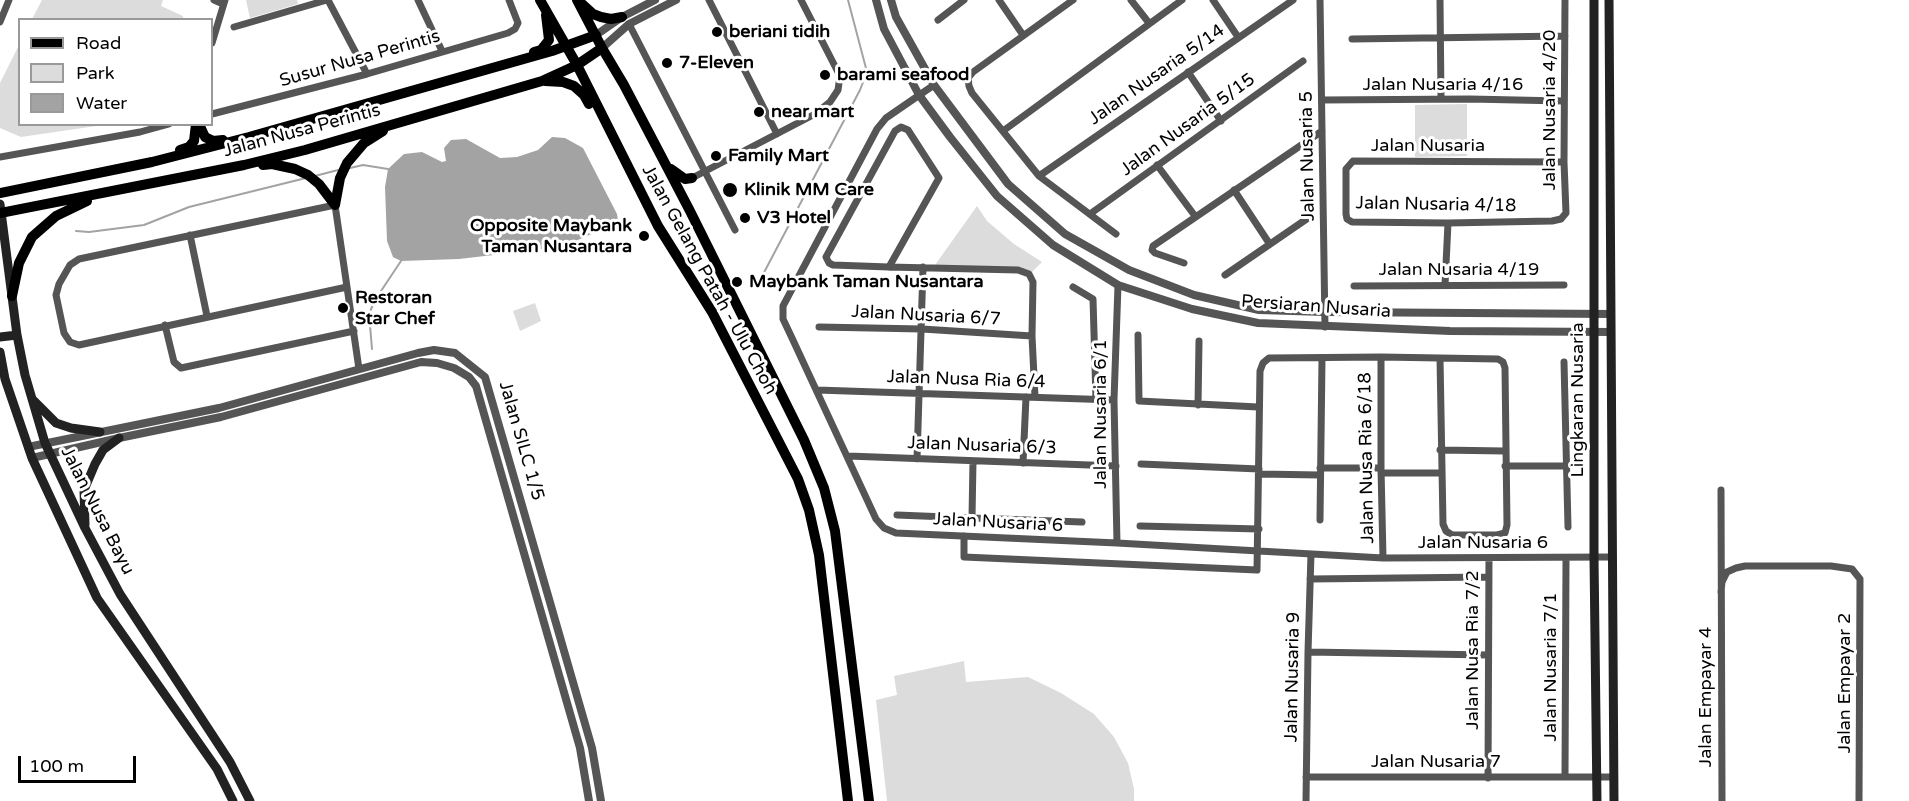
<!DOCTYPE html>
<style>
body{margin:0}
#map{position:relative;width:1909px;height:801px;overflow:hidden;background:#fff;font-family:"Varela Round",sans-serif}
canvas{display:block}
.legend{position:absolute;left:18px;top:18px;width:195px;height:108px;box-sizing:border-box;background:#fff;border:2px solid #999;margin:0;padding:8px 10px;list-style:none;font-size:18px;color:#000}
.legend li{display:flex;align-items:center;gap:12px;height:30px}
.legend b{width:30px;border:2px solid #999}
.scale{position:absolute;left:18px;top:756px;width:118px;height:27px;box-sizing:border-box;border:3px solid #000;border-top:0;padding-left:8px;font-size:18px;line-height:21px;white-space:nowrap;color:#000;-webkit-text-stroke:4px #fff;paint-order:stroke}
</style>
<div id="map">
<canvas width="1909" height="801"></canvas>
<ul class="legend">
<li><b style="height:8px;background:#000"></b>Road</li>
<li><b style="height:16px;background:#dcdcdc"></b>Park</li>
<li><b style="height:16px;background:#a3a3a3"></b>Water</li>
</ul>
<div class="scale">100 m</div>
</div>
<script>
const context = document.querySelector('canvas').getContext('2d');
context.lineJoin = 'round';
function paint(path, color) { context.fillStyle = color; context.fill(path, 'evenodd'); }
const shape = rows => new Path2D(rows.map(r => 'M' + r).join(''));
function stroke(path, color, width, dash) { context.strokeStyle = color; context.lineWidth = width; context.lineCap = dash ? 'butt' : 'round'; context.setLineDash(dash || []); context.stroke(path); }
function write(font, color, halo, rows, align = 'center') {
  context.font = font + ' "Varela Round",sans-serif'; context.lineWidth = 6; context.setLineDash([]); context.textBaseline = 'middle'; context.strokeStyle = halo; context.fillStyle = color; for (const [text, x, y, turn = 0] of rows) {
    context.save(); context.translate(x, y); context.rotate((+turn || 0) * Math.PI / 180); context.textAlign = isNaN(turn) ? turn : align; if (halo) context.strokeText(text, 0, 0); context.fillText(text, 0, 0); context.restore();
  }
}
const green = shape([
 [42,0,163,0,161,6,183,16,183,20,32,19],
 [246,0,297,0,298,4,250,18],
 [19,45,20,124,103,125,21,137,0,128,0,83],
 [1467,104,1467,156,1415,157,1415,105],
 [977,206,987,221,1014,244,1042,262,1031,273,935,265],
 [535,303,541,321,520,331,513,311],
 [964,661,966,682,1028,677,1061,693,1094,714,1114,737,1128,763,1134,789,1134,801,887,801,876,700,897,695,894,676]
]);
const water = shape([
 [552,137,565,138,583,148,617,214,618,220,614,224,562,247,459,259,401,261,393,257,387,241,385,187,388,169,404,154,422,152,442,162,446,161,444,148,451,140,466,139,500,158,517,157,538,150]
]);
const stream = shape([
 [350,168,363,165,388,169],
 [315,176,338,170],
 [76,231,89,232,144,225,189,207,306,178],
 [759,282,860,90,867,72,848,0],
 [372,349,369,314,375,300,401,261]
]);
const minor = shape([
 [214,0,223,4],
 [328,0,367,74],
 [418,0,442,51],
 [709,0,777,134],
 [999,0,1023,35],
 [1073,0,973,72,968,78,969,86,972,93,1039,176,1116,234],
 [1131,0,1149,23],
 [1213,0,1238,37],
 [1320,0,1325,327],
 [1440,0,1441,99],
 [938,20,964,0],
 [0,22,9,0],
 [629,24,735,230],
 [234,27,327,0],
 [1352,39,1565,36],
 [212,43,225,0],
 [1188,72,1221,121],
 [934,85,886,118,877,129,783,306,783,319,792,338,876,519,884,528,896,533,1117,543,1383,558,1612,557],
 [1322,100,1470,99,1563,101],
 [212,114,367,74,508,33,515,29,518,23,509,0],
 [1003,131,1182,0],
 [0,157,140,132,169,124],
 [1564,162,1353,161,1346,169,1346,214,1347,219,1352,222,1448,223,1552,221,1561,219,1566,213,1564,162,1565,0],
 [1157,165,1195,216],
 [1039,176,1293,0],
 [692,178,815,114,830,102,838,90,840,76,801,0],
 [1234,190,1269,243],
 [1090,214,1303,61],
 [190,235,207,316],
 [1184,263,1155,253,1152,250,1153,246,1322,131],
 [889,267,939,178,908,130,901,127,895,131,826,257,829,263,833,265,889,267,1018,270,1029,274,1033,282,1032,336,1035,397],
 [1225,275,1311,216],
 [1445,285,1448,223],
 [1354,286,1564,285],
 [347,287,79,345,70,342,64,333,56,295,59,284,70,265,79,259,335,205,359,369],
 [1073,287,1093,299,1096,400],
 [165,325,174,362,181,368,354,331],
 [819,327,922,329,1032,336],
 [1138,335,1139,401,1258,407],
 [1381,357,1381,468,1383,558],
 [1564,362,1568,527],
 [817,390,1114,400],
 [1198,405,1199,341],
 [1440,450,1505,451],
 [848,456,1116,466],
 [917,459,923,267],
 [1023,463,1026,397],
 [1141,464,1259,469],
 [1505,466,1567,466],
 [1320,468,1381,468],
 [1381,473,1440,473],
 [1259,474,1320,475],
 [1721,490,1722,801],
 [897,515,972,518,973,461],
 [972,518,1082,522],
 [1320,520,1322,359],
 [1140,526,1259,529],
 [964,536,964,557,1257,570,1260,371,1263,363,1269,358,1381,357,1440,358,1498,359,1503,362,1505,368,1507,525,1505,533,1497,535,1452,535,1446,531,1443,524,1440,358],
 [1117,543,1114,400,1118,285],
 [1310,579,1488,577],
 [1721,592,1722,582,1727,572,1736,568,1745,566,1831,566,1852,569,1860,579,1859,801],
 [1308,652,1488,655],
 [1565,776,1566,559],
 [1306,777,1614,777],
 [1488,778,1489,558],
 [1306,801,1308,652,1311,554]
]);
const tertiary = shape([
 [876,0,884,29,919,95,950,137,997,196,1053,245,1118,285,1192,309,1258,323,1450,331,1611,332],
 [891,0,896,17,934,85,1008,184,1065,234,1129,270,1194,295,1259,310,1325,312,1611,314],
 [596,35,622,17,655,0],
 [602,48,629,24,676,0],
 [28,447,219,408,418,353,434,350,455,353,485,377,592,748,601,801],
 [32,458,119,438,221,417,421,362,437,363,454,368,469,377,476,386,580,748,589,801]
]);
const secondary = shape([
 [1594,0,1594,557,1597,801],
 [1609,0,1614,801],
 [0,204,17,335,25,375,45,443,85,528,120,594,230,762,250,801],
 [0,337,17,335],
 [0,352,5,379,32,458,97,598,217,769,233,801],
 [33,400,56,423,71,428,100,432],
 [85,525,84,490,95,464,103,450,119,438]
]);
const primary = shape([
 [540,0,577,65,658,226,712,312,798,479,809,510,819,555,848,801],
 [577,0,602,48,624,85,690,211,804,440,824,488,835,531,869,801],
 [582,4,593,14,601,17,611,19,622,17],
 [534,52,541,50,549,40,546,15],
 [545,81,563,82,574,86,584,95,589,104],
 [199,124,205,137,213,141,223,140],
 [180,150,189,147,194,141,196,124],
 [263,165,272,164,295,169,308,175,319,184,335,205],
 [671,169,685,179,692,178],
 [0,193,152,162,249,137,552,51,596,35],
 [335,205,340,178,347,163,364,143,383,131],
 [0,213,244,165,305,150,542,81,577,65,602,48],
 [12,296,19,263,32,237,56,216,87,201]
]);
const markers = [
 [717,32,6,"#000"],
 [667,63,6,"#000"],
 [825,75,6,"#000"],
 [759,112,6,"#000"],
 [716,156,6,"#000"],
 [730,190,8,"#000"],
 [745,218,6,"#000"],
 [644,236,6,"#000"],
 [737,282,6,"#000"],
 [343,308,6,"#000"]
];
const poiNames = [
 ["beriani tidih",729,32],
 ["7-Eleven",679,63],
 ["barami seafood",837,75],
 ["near mart",771,112],
 ["Family Mart",728,156],
 ["Klinik MM Care",744,190],
 ["V3 Hotel",757,218],
 ["Opposite Maybank",632,226,"right"],
 ["Taman Nusantara",632,247,"right"],
 ["Maybank Taman Nusantara",749,282],
 ["Restoran",355,298],
 ["Star Chef",355,319]
];
const streetNames = [
 ["Susur Nusa Perintis",360,59,-16],
 ["Jalan Nusaria 5/14",1157,75,-35],
 ["Jalan Nusaria 4/16",1443,85],
 ["Jalan Nusaria 4/20",1550,110,-90],
 ["Jalan Nusaria 5/15",1188,125,-36],
 ["Jalan Nusa Perintis",302,131,-15],
 ["Jalan Nusaria",1428,146],
 ["Jalan Nusaria 5",1308,156,-91],
 ["Jalan Nusaria 4/18",1436,205,1],
 ["Jalan Nusaria 4/19",1459,270],
 ["Jalan Gelang Patah - Ulu Choh",709,280,61],
 ["Persiaran Nusaria",1316,307,4],
 ["Jalan Nusaria 6/7",926,316,3],
 ["Jalan Nusa Ria 6/4",966,380,2],
 ["Lingkaran Nusaria",1578,400,-90],
 ["Jalan Nusaria 6/1",1101,414,-90],
 ["Jalan SILC 1/5",521,441,74],
 ["Jalan Nusaria 6/3",982,446,2],
 ["Jalan Nusa Ria 6/18",1367,458,-91],
 ["Jalan Nusa Bayu",97,511,63],
 ["Jalan Nusaria 6",998,523,3],
 ["Jalan Nusaria 6",1483,543],
 ["Jalan Nusa Ria 7/2",1473,650,-90],
 ["Jalan Nusaria 7/1",1551,667,-90],
 ["Jalan Nusaria 9",1293,677,-89],
 ["Jalan Empayar 2",1845,683,-90],
 ["Jalan Empayar 4",1706,697,-90],
 ["Jalan Nusaria 7",1436,762]
];
paint(green, '#dcdcdc');
paint(water, '#a3a3a3');
stroke(stream, '#a3a3a3', 2);
stroke(minor, '#555', 7);
stroke(tertiary, '#555', 8);
stroke(secondary, '#222', 9);
stroke(primary, '#000', 10);
for (const [x, y, r, color] of markers) { const dot = new Path2D(); dot.arc(x, y, r, 0, 2 * Math.PI); context.fillStyle = color; context.fill(dot); stroke(dot, '#fff', 2); }
write('bold 18px', '#000', '#fff', poiNames, 'left');
write('18px', '#000', '#fff', streetNames);
</script>
